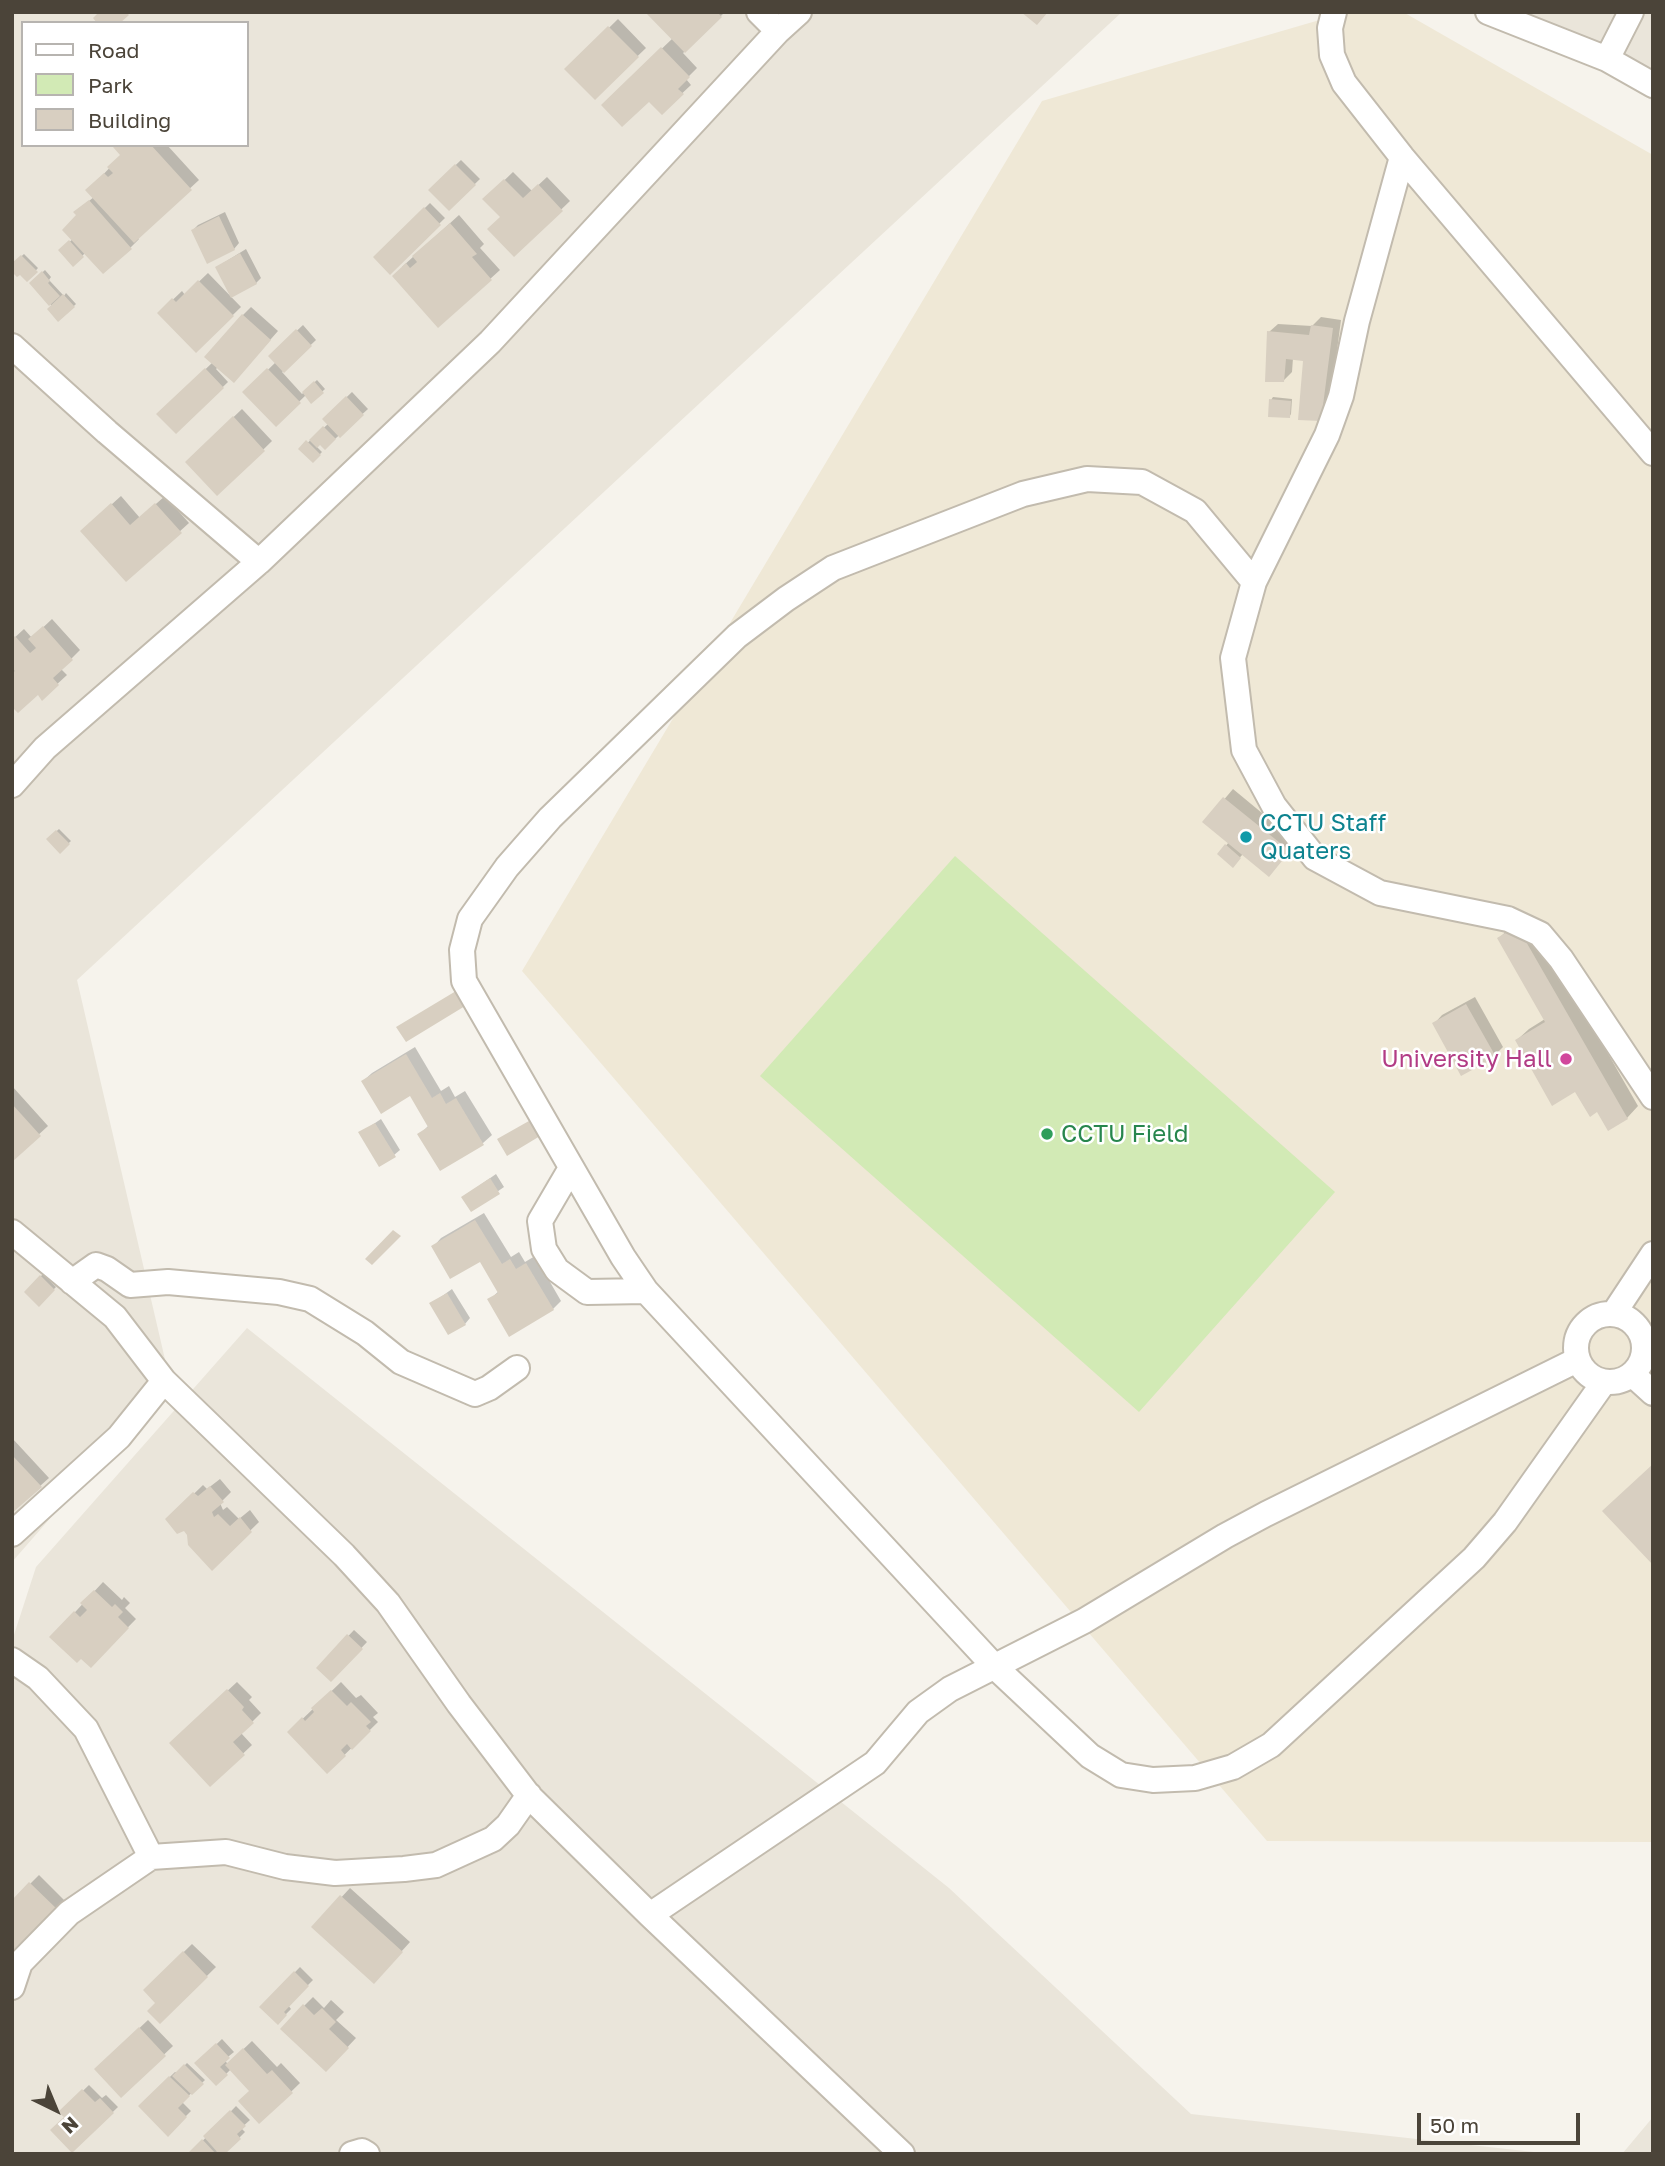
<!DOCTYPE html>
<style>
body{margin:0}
#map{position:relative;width:1665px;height:2166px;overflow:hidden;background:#f6f3ec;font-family:"Golos Text",sans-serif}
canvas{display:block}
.frame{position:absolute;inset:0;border:14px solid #4b4439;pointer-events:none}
.legend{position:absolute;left:21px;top:21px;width:228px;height:126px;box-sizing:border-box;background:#fff;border:2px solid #b7b4b0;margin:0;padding:9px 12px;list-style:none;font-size:21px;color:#4b4439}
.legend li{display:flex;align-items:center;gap:14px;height:35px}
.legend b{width:35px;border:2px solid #b7b4b0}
.north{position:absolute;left:21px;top:2075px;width:70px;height:70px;-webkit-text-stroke:5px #fff;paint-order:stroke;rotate:137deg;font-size:19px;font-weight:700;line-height:28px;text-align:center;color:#4b4439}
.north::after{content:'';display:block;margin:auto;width:24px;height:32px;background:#4b4439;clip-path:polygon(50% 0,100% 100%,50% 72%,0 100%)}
.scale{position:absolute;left:1417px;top:2113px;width:163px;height:32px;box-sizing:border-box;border:4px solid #4b4439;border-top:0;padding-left:9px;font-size:21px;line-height:24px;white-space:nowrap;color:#4b4439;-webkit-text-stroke:5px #fff;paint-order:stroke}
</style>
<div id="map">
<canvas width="1665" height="2166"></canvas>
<div class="frame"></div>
<ul class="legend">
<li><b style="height:9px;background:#fff"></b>Road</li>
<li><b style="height:19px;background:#d2eab5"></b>Park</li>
<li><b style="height:19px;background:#d8cfc1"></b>Building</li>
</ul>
<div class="north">N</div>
<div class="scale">50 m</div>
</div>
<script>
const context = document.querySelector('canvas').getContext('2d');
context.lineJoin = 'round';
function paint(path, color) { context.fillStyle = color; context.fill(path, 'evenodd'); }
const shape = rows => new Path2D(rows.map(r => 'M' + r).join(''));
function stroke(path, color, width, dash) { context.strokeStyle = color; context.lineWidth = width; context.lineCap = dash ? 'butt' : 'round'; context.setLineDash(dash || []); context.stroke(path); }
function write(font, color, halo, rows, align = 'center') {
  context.font = font + ' "Golos Text",sans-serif'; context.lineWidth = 5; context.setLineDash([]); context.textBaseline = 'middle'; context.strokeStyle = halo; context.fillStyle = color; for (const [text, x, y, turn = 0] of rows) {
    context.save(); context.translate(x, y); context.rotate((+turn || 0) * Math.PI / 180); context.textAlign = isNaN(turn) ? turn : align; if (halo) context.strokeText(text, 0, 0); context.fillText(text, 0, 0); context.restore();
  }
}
const residential = shape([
 [12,12,1122,12,77,980,170,1381,12,1562],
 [23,23,247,23,247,145,23,145],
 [1501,12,1653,12,1653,101],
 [247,1328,949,1888,1191,2114,1552,2154,12,2154,12,1641,36,1567],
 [1653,2117,1653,2154,1622,2154]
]);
const education = shape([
 [1347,12,1403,12,1653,155,1653,1842,1267,1841,522,971,1042,101]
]);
const green = shape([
 [955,856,1335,1192,1139,1412,760,1076]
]);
const shadow = shape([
 [648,12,725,12,683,53,697,68,686,79,691,85,662,112,649,100,603,105,673,38],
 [618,19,646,48,595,97,567,69],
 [118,145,167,145,199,180,137,237,139,239,130,248,85,253,73,265,60,250,73,239,78,215,75,212,94,197,96,182,122,155],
 [461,160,480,179,449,209,430,190],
 [513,172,532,191,547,177,570,201,514,255,502,217,485,199],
 [430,203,445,218,390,272,375,257],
 [225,212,239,243,234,249,193,230,198,225],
 [459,215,484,244,480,248,500,270,438,326,402,267],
 [246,249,261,278,256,283,217,267],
 [24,254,38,268,27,280,12,265],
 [45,270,51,277,49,280,64,296,66,293,76,304,59,320,52,306,31,283],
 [208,273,241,307,196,351,159,313,182,291,185,295],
 [251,307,278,331,242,372,218,367,216,369,228,382,176,432,159,414,213,362,243,315],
 [1321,317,1341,320,1329,411,1321,419,1305,360,1293,358,1292,372,1283,381,1269,332,1278,324,1312,326],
 [303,325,316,340,282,372,302,394,317,380,325,389,312,401,306,395,276,424,245,392,276,362,270,356],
 [352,392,368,409,325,448,320,442,316,446,322,452,313,461,301,449,328,424,324,419],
 [1273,397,1292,399,1291,414,1289,417,1271,400],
 [242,409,272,441,218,494,187,462],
 [121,496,140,518,165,496,189,523,126,580,91,523],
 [52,619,80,650,61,669,67,675,42,698,38,693,12,704,12,640,24,629,32,638],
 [1233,789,1297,842,1277,866,1243,854,1233,865,1219,854,1229,842,1205,822],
 [59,829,71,841,60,851,48,839],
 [1529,916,1638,1106,1627,1118,1576,1090,1517,1040,1529,1029,1545,1019,1499,938,1511,927],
 [1475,997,1503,1047,1495,1055,1434,1024,1442,1015],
 [415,1047,441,1091,449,1086,455,1097,465,1091,492,1135,483,1143,440,1169,420,1134,429,1125,411,1094,363,1081,372,1073],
 [12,1086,48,1126,12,1159],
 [381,1119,400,1150,394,1155,360,1133],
 [496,1174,504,1187,471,1210,463,1197],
 [484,1213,511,1257,519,1252,525,1262,535,1256,561,1301,553,1309,489,1300,499,1291,480,1259,433,1247,441,1238],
 [43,1274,56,1287,39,1304,26,1292],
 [452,1289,470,1318,465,1324,431,1304],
 [12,1438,49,1478,12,1511],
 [220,1479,231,1492,220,1503,223,1510,227,1507,239,1519,250,1510,259,1522,212,1568,184,1529,167,1520,203,1485,207,1489],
 [103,1582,122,1600,124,1597,130,1603,125,1608,136,1619,91,1665,52,1637],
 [354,1630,367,1642,331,1680,318,1668],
 [237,1682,252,1697,249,1700,261,1713,241,1733,252,1745,210,1785,180,1735],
 [341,1682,356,1698,361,1695,378,1713,373,1717,378,1722,327,1772,289,1732],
 [39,1875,65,1901,12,1955,12,1898,14,1900],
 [350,1888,410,1942,382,1973,314,1927],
 [192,1944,216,1967,160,2022,158,2003,145,1990],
 [300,1967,313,1980,288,2005,291,2009,278,2022,261,2007],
 [313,1997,324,2008,331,2000,344,2012,336,2020,356,2038,326,2070,282,2028],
 [148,2020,173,2046,121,2095,96,2069],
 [222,2039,234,2052,224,2060,228,2064,252,2041,277,2067,281,2063,300,2083,260,2122,251,2091,231,2069,216,2084,197,2063],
 [187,2063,205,2080,182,2102,191,2111,168,2134,140,2106,175,2072,177,2073],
 [89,2085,102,2098,106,2095,118,2107,72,2151,66,2117,61,2112],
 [236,2106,250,2120,241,2128,245,2132,223,2154,218,2150,215,2154,190,2154]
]);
const building = shape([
 [99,12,126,12,129,15,120,23,97,23,93,18],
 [645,12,717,12,722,17,685,53],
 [1021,12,1048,12,1037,25],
 [608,26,639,57,595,100,564,69],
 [661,47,690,77,678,89,684,94,662,115,649,102,622,127,601,105],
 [116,145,151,145,192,190,134,243,85,190,104,173,108,177,113,173,107,167,120,155,113,147],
 [455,164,476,185,449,211,428,190],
 [504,179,523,198,538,184,563,211,514,257,487,229,500,217,482,199],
 [89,200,132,249,103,274,62,230,76,215,73,212],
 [424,207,441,225,390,275,373,257],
 [219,216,235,250,207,264,191,230],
 [450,223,477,254,472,257,492,280,438,328,392,276,406,263,410,268,417,262,412,256],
 [69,240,84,257,73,267,58,250],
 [240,253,257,284,231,298,215,267],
 [21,255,38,272,27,282,20,275,17,277,12,272,12,263],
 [42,271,50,281,48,283,60,296,49,306,29,283],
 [198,280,234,316,196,353,157,313,172,298,176,302],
 [63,294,75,307,58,322,47,309],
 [242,314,271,340,234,383,204,357],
 [1311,325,1333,328,1321,421,1298,420,1303,361,1286,359,1284,382,1265,382,1267,331,1309,335],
 [296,329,312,346,284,373,268,356],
 [205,368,224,388,176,434,156,414],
 [267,368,301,403,276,427,242,392],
 [314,381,324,393,311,404,302,392],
 [346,396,364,415,340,438,322,419],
 [1269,399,1291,401,1290,418,1268,417],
 [233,416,265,451,217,496,185,462],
 [323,426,336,439,325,450,320,445,317,448,309,440],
 [306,440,321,455,313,463,298,449],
 [111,503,130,525,155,503,182,533,126,582,80,531],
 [43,626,73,660,53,678,59,685,42,701,38,695,18,713,12,707,12,673,15,671,12,668,12,639,15,636,30,653,36,648,28,639],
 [1223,797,1290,851,1269,877,1202,822],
 [56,830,70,844,60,854,46,839],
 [1225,844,1241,858,1233,868,1217,854],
 [1517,926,1628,1119,1608,1131,1597,1112,1590,1117,1575,1092,1552,1106,1515,1040,1545,1022,1497,938],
 [461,988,470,1003,406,1042,396,1027],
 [1466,1004,1496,1057,1461,1076,1432,1023],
 [406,1054,432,1098,440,1093,446,1104,456,1098,484,1145,440,1171,417,1134,428,1127,410,1096,381,1114,361,1081],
 [12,1104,41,1136,12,1162],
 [536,1117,545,1133,507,1156,497,1139],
 [375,1123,396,1157,379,1167,358,1132],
 [490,1178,500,1194,471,1212,461,1197],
 [475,1220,502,1264,510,1259,516,1269,526,1263,554,1310,509,1337,487,1299,498,1293,480,1262,450,1279,431,1246],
 [393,1230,401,1236,372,1265,365,1259],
 [40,1275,55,1290,39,1307,24,1292],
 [447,1293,466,1325,448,1335,429,1303],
 [12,1455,42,1487,12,1513],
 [1653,1464,1653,1565,1602,1511],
 [210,1486,224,1502,212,1512,214,1517,218,1514,230,1526,240,1517,252,1532,212,1571,188,1545,187,1535,184,1531,177,1534,165,1519,193,1492,198,1496],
 [94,1590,112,1607,115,1604,123,1612,118,1617,129,1628,91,1668,81,1659,77,1663,49,1637,74,1611,80,1617,87,1610,80,1603],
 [347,1634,363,1649,331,1682,316,1668],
 [227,1689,244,1707,242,1710,254,1723,233,1742,245,1755,210,1787,169,1743],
 [331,1690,347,1706,351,1702,371,1722,366,1726,371,1731,352,1750,347,1744,341,1750,346,1756,327,1774,287,1732,302,1717,305,1721,314,1712,311,1708],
 [29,1882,58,1910,12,1958,12,1900],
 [340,1895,403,1952,374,1984,311,1927],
 [183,1951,208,1977,160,2024,147,2011,155,2003,143,1990],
 [294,1971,309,1986,284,2012,287,2015,278,2025,259,2007],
 [303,2004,314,2015,322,2008,336,2022,329,2029,349,2048,326,2072,280,2029],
 [139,2027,166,2056,121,2098,94,2069],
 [216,2043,230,2058,220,2067,228,2075,216,2086,194,2063],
 [243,2048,267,2074,272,2070,293,2093,259,2124,238,2101,249,2091,225,2065],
 [184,2064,204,2084,192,2095,172,2076],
 [169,2076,190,2096,178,2108,187,2117,168,2137,138,2106],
 [82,2089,95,2102,100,2098,114,2113,72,2153,50,2130,64,2117,58,2112],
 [230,2110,246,2126,237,2134,241,2139,225,2154,219,2154,203,2136],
 [202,2139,216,2154,187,2154]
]);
const minor = shape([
 [759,12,778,31],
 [1334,12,1330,28,1332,55,1344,83,1402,157,1653,453],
 [1488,12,1607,59,1653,85],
 [1607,59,1631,12],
 [1402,157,1357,321,1341,396,1327,435,1254,582,1233,658,1244,750,1274,806,1315,858,1380,893,1508,919,1540,934,1561,959,1653,1097],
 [12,346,107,432,259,562],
 [1254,582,1195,511,1142,482,1087,479,1023,494,833,568,786,599,737,636,550,818,507,867,470,919,462,950,464,981,623,1257,646,1291,994,1666,1090,1756,1121,1775,1153,1780,1195,1778,1233,1767,1271,1745,1474,1558,1505,1522,1604,1382],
 [12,785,45,748,259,562,490,342,778,31,799,12],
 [571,1168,540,1221,544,1249,557,1270,587,1292,646,1291],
 [12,1232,115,1317,164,1381,119,1437,12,1534],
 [72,1282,96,1265,107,1269,130,1285,168,1282,279,1292,310,1299,365,1333,401,1362,475,1394,489,1388,517,1368],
 [1614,1313,1653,1254],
 '1576 1348a34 34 0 1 1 68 0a34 34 0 1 1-68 0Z',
 [1632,1374,1653,1393],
 [164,1381,344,1555,388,1603,459,1704,529,1796,650,1915,902,2154],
 [12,1660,38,1678,86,1729,151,1857],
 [650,1915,875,1763,918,1712,950,1689,1084,1621,1225,1536,1266,1514,1577,1360],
 [12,1987,20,1963,69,1913,151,1857,226,1852,285,1867,335,1873,404,1869,436,1865,493,1839,508,1825,529,1795],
 [352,2154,362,2151,367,2154]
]);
const markers = [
 [1246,837,7,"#0f9aa8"],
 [1566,1059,7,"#d1479c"],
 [1047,1134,7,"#2e9e5b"]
];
const cultureNames = [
 ["CCTU Staff",1260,823],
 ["Quaters",1260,851]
];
const hotelNames = [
 ["University Hall",1552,1059]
];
const leisureNames = [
 ["CCTU Field",1061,1134]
];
paint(residential, '#eae5da');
paint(education, '#efe8d6');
paint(green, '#d2eab5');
paint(shadow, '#0003');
paint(building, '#d8cfc1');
stroke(minor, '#c2bbae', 28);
stroke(minor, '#fff', 24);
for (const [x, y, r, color] of markers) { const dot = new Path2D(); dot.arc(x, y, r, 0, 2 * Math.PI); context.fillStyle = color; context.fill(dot); stroke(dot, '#fff', 2.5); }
write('24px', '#0d838f', '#fff', cultureNames, 'left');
write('24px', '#b23c85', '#fff', hotelNames, 'right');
write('24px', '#27864d', '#fff', leisureNames, 'left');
</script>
